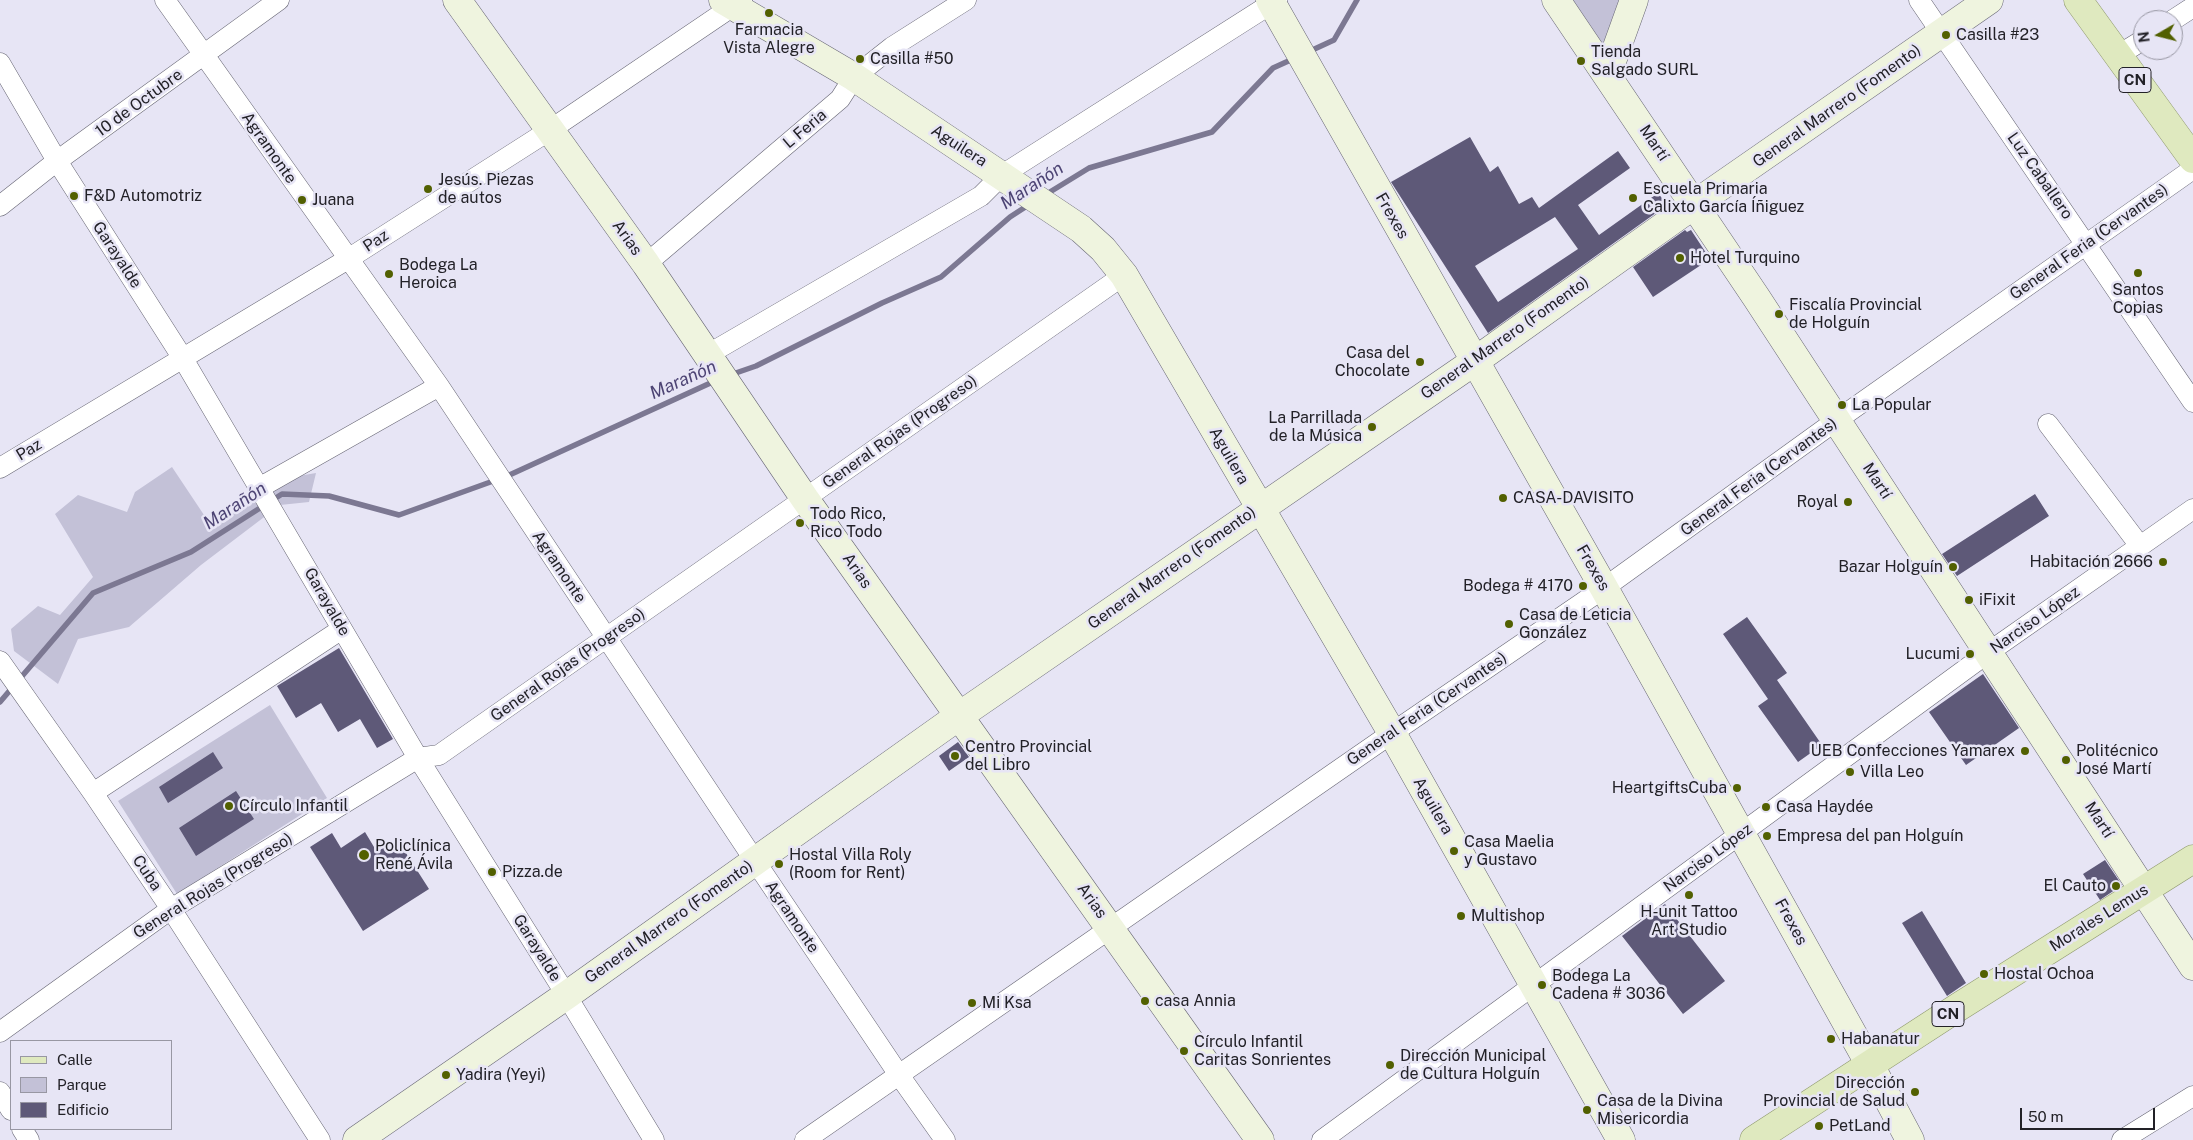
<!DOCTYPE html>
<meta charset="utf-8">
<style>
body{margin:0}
#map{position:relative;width:2193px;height:1140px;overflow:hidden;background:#e7e5f5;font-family:"Public Sans",sans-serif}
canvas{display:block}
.legend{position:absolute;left:10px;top:1040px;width:162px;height:90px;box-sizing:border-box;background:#e7e5f5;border:1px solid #9897a3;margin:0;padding:6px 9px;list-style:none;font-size:15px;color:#222127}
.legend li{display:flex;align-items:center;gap:10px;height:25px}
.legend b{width:25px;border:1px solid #9897a3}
.north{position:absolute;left:2133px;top:10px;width:50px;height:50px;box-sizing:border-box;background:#e7e5f5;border:1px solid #9897a3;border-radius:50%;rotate:262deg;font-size:14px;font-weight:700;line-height:20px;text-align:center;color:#222127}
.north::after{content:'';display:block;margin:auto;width:18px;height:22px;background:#526001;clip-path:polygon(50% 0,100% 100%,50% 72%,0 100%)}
.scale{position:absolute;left:2020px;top:1108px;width:135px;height:22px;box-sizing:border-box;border:2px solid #222127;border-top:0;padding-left:6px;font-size:15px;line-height:18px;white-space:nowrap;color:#222127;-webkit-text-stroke:4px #e7e5f5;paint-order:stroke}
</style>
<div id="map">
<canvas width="2193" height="1140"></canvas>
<ul class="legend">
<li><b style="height:6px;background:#dfe9bf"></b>Calle</li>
<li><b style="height:14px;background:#c3c1d7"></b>Parque</li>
<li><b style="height:14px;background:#5e5978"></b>Edificio</li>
</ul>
<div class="north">N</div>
<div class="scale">50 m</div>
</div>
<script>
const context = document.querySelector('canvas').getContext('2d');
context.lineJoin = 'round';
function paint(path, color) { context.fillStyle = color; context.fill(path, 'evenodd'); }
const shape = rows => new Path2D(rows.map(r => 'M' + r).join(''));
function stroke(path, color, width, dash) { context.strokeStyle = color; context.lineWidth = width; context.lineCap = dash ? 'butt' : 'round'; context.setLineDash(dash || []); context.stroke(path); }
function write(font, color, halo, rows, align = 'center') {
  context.font = font + ' "Public Sans",sans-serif'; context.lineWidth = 5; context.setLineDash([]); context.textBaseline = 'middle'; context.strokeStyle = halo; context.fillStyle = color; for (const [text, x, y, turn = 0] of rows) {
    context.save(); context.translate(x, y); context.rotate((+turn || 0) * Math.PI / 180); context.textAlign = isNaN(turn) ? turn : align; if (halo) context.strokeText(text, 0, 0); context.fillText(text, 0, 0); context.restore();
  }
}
const green = shape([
 [1562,0,1621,0,1603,53],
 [172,467,210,524,287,478,316,473,309,502,280,505,201,565,129,627,78,639,58,684,14,651,11,629,38,606,60,615,93,577,55,514,78,495,127,512,135,492],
 [270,705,327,798,177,894,118,801]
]);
const stream = shape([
 [1308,52,1334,40,1357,0],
 [1045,195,1089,168,1212,132,1273,68,1295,58],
 [730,375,756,366,882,303,941,277,1010,217,1030,204],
 [505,477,717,380],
 [0,702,93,593,191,552,282,494,329,496,399,515,496,480]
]);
const building = shape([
 [1470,137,1490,172,1498,166,1519,204,1532,197,1539,208,1618,151,1630,168,1578,205,1599,235,1658,193,1667,205,1488,333,1391,182],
 [1555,217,1578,249,1498,302,1475,266],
 [1685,230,1687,232,1691,230,1710,259,1653,297,1633,267],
 [2035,494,2049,516,1957,576,1942,554],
 [1747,617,1787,673,1777,680,1822,745,1798,762,1758,706,1768,699,1723,634],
 [339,648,393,739,377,748,360,719,338,732,321,703,296,718,277,686],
 [1983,674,2019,728,1966,765,1929,712],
 [958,742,969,757,949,771,939,756],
 [213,752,223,768,168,803,159,787],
 [236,791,254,819,196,856,179,828],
 [365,832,377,852,397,839,429,889,363,931,310,847,332,833,341,848],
 [2105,860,2122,885,2100,900,2083,874],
 [1665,904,1725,981,1683,1014,1622,936],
 [1922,911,1966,983,1947,996,1902,923]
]);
const street = shape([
 [165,0,439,386,755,861,899,1075,945,1140],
 [1919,0,2193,402],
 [2173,20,2193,7],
 [2117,56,2143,40],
 [0,63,57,161,182,357,418,758,560,985,654,1140],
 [0,206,57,161,279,0],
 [646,264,840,99,854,77,892,47,966,0],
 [707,355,981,196,1002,175,1277,0],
 [2048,424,2140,546],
 [0,468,348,259,550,130,742,0],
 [259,488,439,386],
 [0,661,93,793,171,909,320,1140],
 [93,793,342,629],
 [0,1032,171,909,418,758,439,755,1124,275],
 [0,1092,11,1110],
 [22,1129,29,1140],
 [805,1140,1392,733,1604,588,1837,420,2193,169],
 [1322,1140,1989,652,2193,509],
 [2122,1140,2193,1096]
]);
const secondary = shape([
 [457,0,646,264,805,499,1260,1140],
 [723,0,854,77,1081,229,1103,249,1124,275,1392,733,1621,1140],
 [1270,0,1604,588,1870,1065,1910,1140],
 [1556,0,1756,297,2193,966],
 [1607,75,1634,0],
 [357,1140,567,995,959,716,1475,361,1695,204,1989,0]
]);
const primary = shape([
 [2078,0,2193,159],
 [1754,1140,1960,1006,2193,859]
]);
const markers = [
 [769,13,5,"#526001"],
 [1946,35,5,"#526001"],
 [860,59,5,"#526001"],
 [1581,61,5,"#526001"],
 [428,189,5,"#526001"],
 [74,196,5,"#526001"],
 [1633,198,5,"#526001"],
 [302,200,5,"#526001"],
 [1680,258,5,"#526001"],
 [2138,273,5,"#526001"],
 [389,274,5,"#526001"],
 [1779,314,5,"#526001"],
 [1420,362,5,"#526001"],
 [1842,405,5,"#526001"],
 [1372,427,5,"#526001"],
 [1503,498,5,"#526001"],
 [1848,502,5,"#526001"],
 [800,523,5,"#526001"],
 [2163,562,5,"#526001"],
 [1953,567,5,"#526001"],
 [1583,586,5,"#526001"],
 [1969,600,5,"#526001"],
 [1509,624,5,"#526001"],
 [1970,654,5,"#526001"],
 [2025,751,5,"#526001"],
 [955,756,5,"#526001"],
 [2066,760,5,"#526001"],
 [1850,772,5,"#526001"],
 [1737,788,5,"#526001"],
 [229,806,5,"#526001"],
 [1766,807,5,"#526001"],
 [1767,836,5,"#526001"],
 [1454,851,5,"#526001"],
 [364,855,6,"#526001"],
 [779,864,5,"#526001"],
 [492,872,5,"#526001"],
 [2116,886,5,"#526001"],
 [1689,895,5,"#526001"],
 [1461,916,5,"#526001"],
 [1984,974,5,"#526001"],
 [1542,985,5,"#526001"],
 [1145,1001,5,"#526001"],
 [972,1003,5,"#526001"],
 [1831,1039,5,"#526001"],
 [1184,1051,5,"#526001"],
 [1390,1065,5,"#526001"],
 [446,1075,5,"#526001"],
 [1915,1092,5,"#526001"],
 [1587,1110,5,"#526001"],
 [1819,1126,5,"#526001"]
];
const shields = [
 [2135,80,32],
 [1948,1014,32]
];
const shieldNames = [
 ["CN",2135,80],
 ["CN",1948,1014]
];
const poiNames = [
 ["Farmacia",769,30,"center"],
 ["Vista Alegre",769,48,"center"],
 ["Casilla #23",1956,35],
 ["Tienda",1591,52],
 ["Salgado SURL",1591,70],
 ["Casilla #50",870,59],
 ["Jesús. Piezas",438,180],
 ["de autos",438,198],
 ["Escuela Primaria",1643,189],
 ["Calixto García Íñiguez",1643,207],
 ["F&D Automotriz",84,196],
 ["Juana",312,200],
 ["Hotel Turquino",1690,258],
 ["Bodega La",399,265],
 ["Heroica",399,283],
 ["Santos",2138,290,"center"],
 ["Copias",2138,308,"center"],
 ["Fiscalía Provincial",1789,305],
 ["de Holguín",1789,323],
 ["Casa del",1410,353,"right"],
 ["Chocolate",1410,371,"right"],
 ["La Popular",1852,405],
 ["La Parrillada",1362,418,"right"],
 ["de la Música",1362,436,"right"],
 ["CASA-DAVISITO",1513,498],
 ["Royal",1838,502,"right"],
 ["Todo Rico,",810,514],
 ["Rico Todo",810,532],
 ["Habitación 2666",2153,562,"right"],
 ["Bazar Holguín",1943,567,"right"],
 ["Bodega # 4170",1573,586,"right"],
 ["iFixit",1979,600],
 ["Casa de Leticia",1519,615],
 ["González",1519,633],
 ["Lucumi",1960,654,"right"],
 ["Centro Provincial",965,747],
 ["del Libro",965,765],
 ["UEB Confecciones Yamarex",2015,751,"right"],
 ["Politécnico",2076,751],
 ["José Martí",2076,769],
 ["Villa Leo",1860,772],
 ["HeartgiftsCuba",1727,788,"right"],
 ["Círculo Infantil",239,806],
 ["Casa Haydée",1776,807],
 ["Empresa del pan Holguín",1777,836],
 ["Casa Maelia",1464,842],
 ["y Gustavo",1464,860],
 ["Policlínica",375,846],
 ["René Ávila",375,864],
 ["Hostal Villa Roly",789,855],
 ["(Room for Rent)",789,873],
 ["Pizza.de",502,872],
 ["El Cauto",2106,886,"right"],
 ["H-unit Tattoo",1689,912,"center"],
 ["Art Studio",1689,930,"center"],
 ["Multishop",1471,916],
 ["Hostal Ochoa",1994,974],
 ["Bodega La",1552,976],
 ["Cadena # 3036",1552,994],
 ["casa Annia",1155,1001],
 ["Mi Ksa",982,1003],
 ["Habanatur",1841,1039],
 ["Círculo Infantil",1194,1042],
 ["Caritas Sonrientes",1194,1060],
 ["Dirección Municipal",1400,1056],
 ["de Cultura Holguín",1400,1074],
 ["Yadira (Yeyi)",456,1075],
 ["Dirección",1905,1083,"right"],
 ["Provincial de Salud",1905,1101,"right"],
 ["Casa de la Divina",1597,1101],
 ["Misericordia",1597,1119],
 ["PetLand",1829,1126]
];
const streetNames = [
 ["10 de Octubre",139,103,-36],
 ["General Marrero (Fomento)",1837,106,-35],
 ["L Feria",805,129,-40],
 ["Martí",1654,143,56],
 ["Aguilera",959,146,33],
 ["Agramonte",269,148,55],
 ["Luz Caballero",2040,176,55],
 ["Frexes",1392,216,60],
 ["Arias",627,238,54],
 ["Paz",376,241,-33],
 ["General Feria (Cervantes)",2089,242,-35],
 ["Garayalde",117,255,57],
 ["General Marrero (Fomento)",1505,338,-35],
 ["General Rojas (Progreso)",900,432,-35],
 ["Paz",29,450,-31],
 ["Aguilera",1229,456,60],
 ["General Feria (Cervantes)",1759,477,-36],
 ["Martí",1877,481,57],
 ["Agramonte",559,567,56],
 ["General Marrero (Fomento)",1172,568,-35],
 ["Frexes",1593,568,60],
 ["Arias",857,571,55],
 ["Garayalde",327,602,60],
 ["Narciso López",2035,620,-35],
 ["General Rojas (Progreso)",568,665,-35],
 ["General Feria (Cervantes)",1427,709,-34],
 ["Aguilera",1433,806,60],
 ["Martí",2099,820,57],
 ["Narciso López",1708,858,-36],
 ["Cuba",147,873,56],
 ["General Rojas (Progreso)",213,886,-32],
 ["Arias",1092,901,54],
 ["Agramonte",792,917,56],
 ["Morales Lemus",2099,918,-32],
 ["General Marrero (Fomento)",669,922,-35],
 ["Frexes",1791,922,61],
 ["Garayalde",537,948,58]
];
const waterNames = [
 ["Marañón",1032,186,-33],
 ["Marañón",683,380,-24],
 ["Marañón",235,506,-33]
];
paint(green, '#c3c1d7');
stroke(stream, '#7c7892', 5.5);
paint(building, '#5e5978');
stroke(street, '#666573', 21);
stroke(secondary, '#666573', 29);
stroke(primary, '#8f996e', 29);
stroke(street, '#fff', 20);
stroke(secondary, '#eff4df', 28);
stroke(primary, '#dfe9bf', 28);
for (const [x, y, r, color] of markers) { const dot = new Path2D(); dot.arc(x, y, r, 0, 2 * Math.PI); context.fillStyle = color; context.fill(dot); stroke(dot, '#e7e5f5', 2); }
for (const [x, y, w] of shields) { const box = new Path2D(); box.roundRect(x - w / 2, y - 12.5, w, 25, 4); context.fillStyle = '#e7e5f5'; context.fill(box); stroke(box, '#222127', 1); }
write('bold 15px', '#222127', null, shieldNames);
write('16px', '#222127', '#e7e5f5', poiNames, 'left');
write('16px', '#222127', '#e7e5f5', streetNames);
write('italic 18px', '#4d4474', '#e7e5f5', waterNames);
</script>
